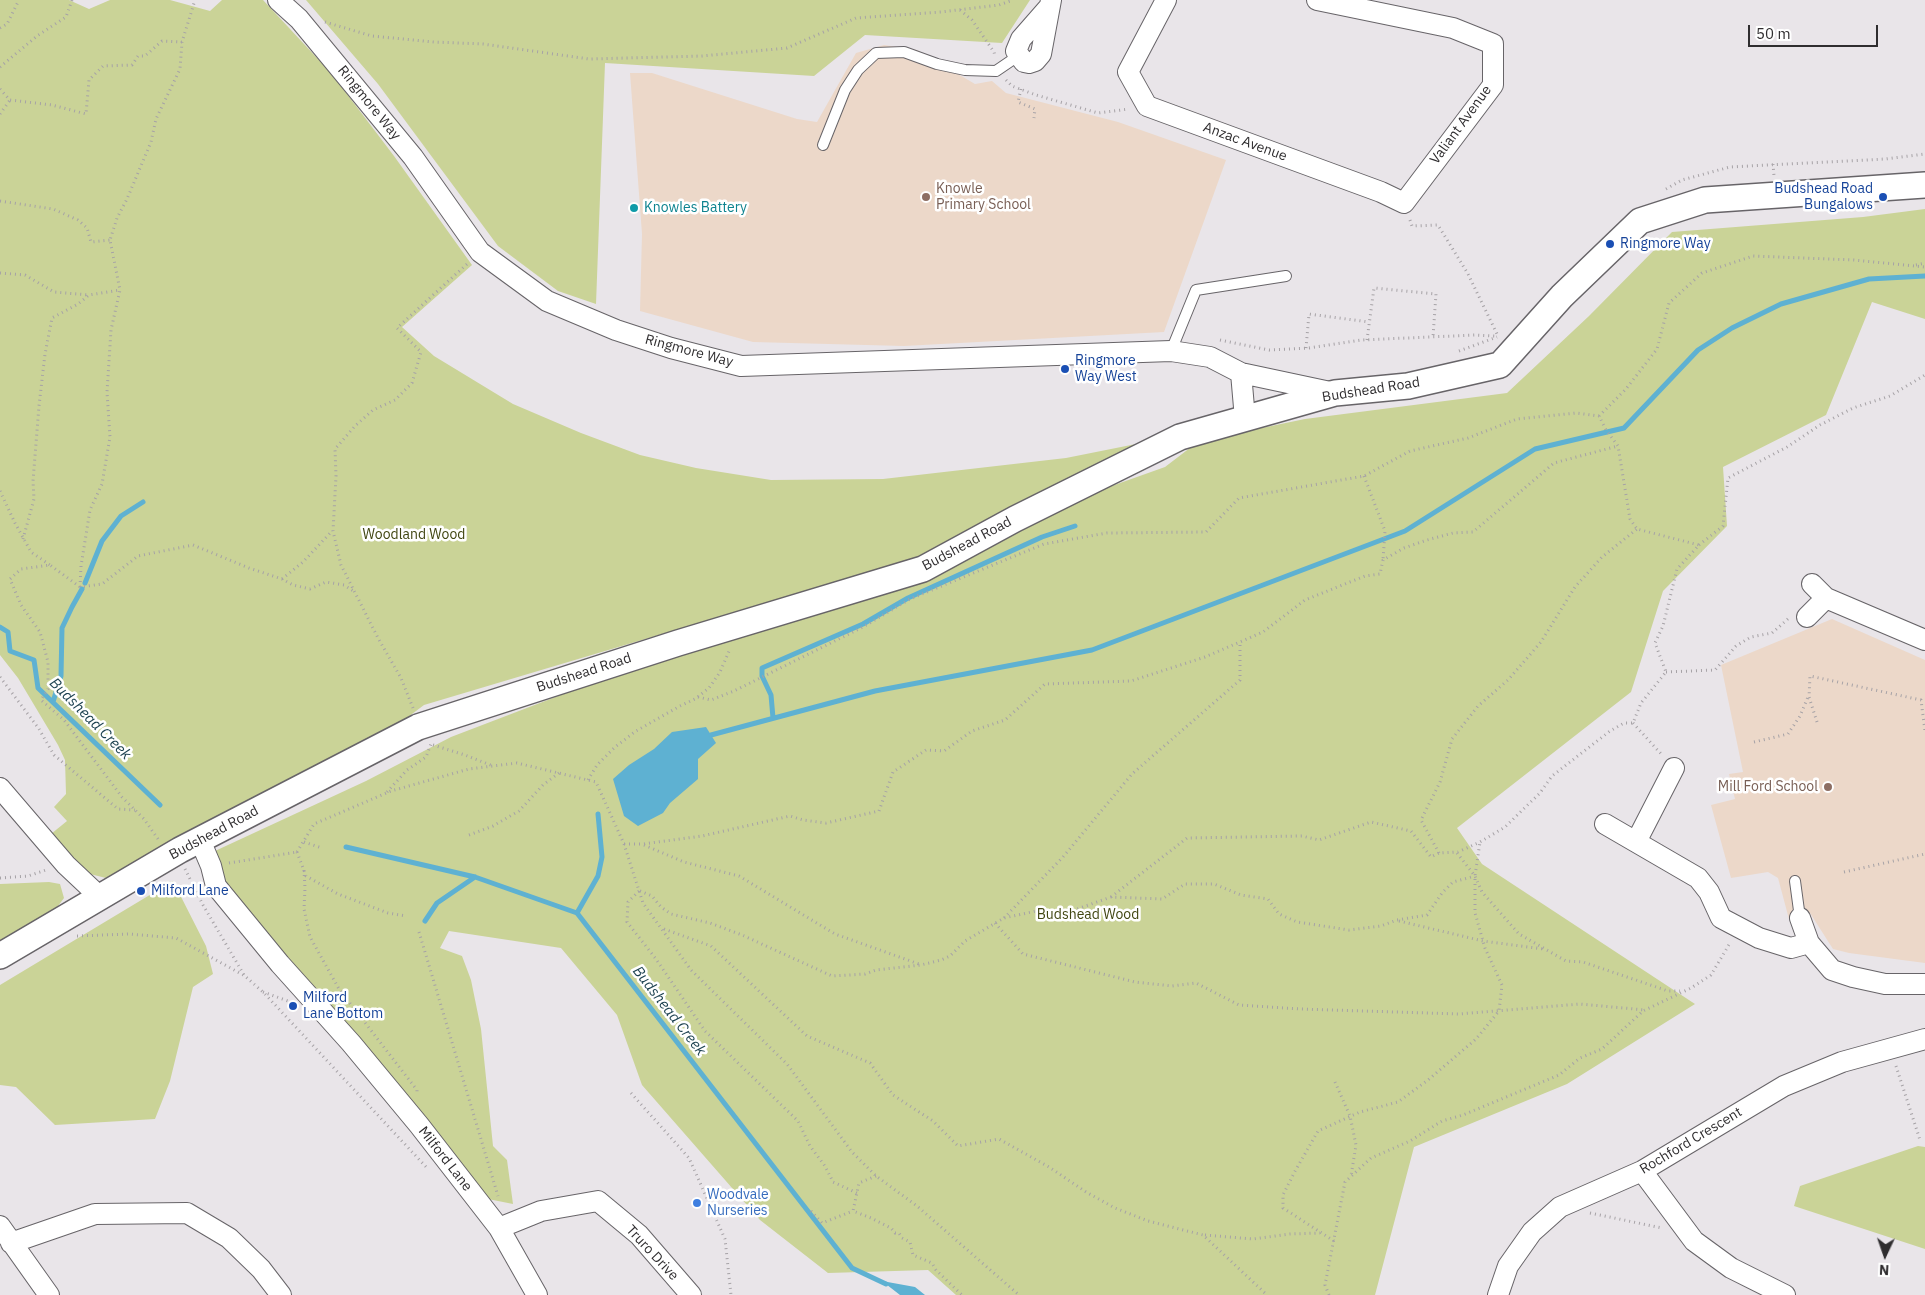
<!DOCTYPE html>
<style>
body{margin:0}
#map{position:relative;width:1925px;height:1295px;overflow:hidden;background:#e9e5e9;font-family:"IBM Plex Sans",sans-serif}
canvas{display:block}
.north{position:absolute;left:1860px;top:1230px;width:50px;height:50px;-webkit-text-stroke:4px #fff;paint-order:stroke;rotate:183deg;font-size:14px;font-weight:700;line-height:20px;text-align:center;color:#2f2d2f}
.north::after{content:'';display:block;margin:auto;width:18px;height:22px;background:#2f2d2f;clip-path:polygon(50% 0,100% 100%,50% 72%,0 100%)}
.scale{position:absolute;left:1748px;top:25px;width:130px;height:22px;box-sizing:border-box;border:2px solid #2f2d2f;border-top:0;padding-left:6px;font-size:15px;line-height:18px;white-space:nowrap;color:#2f2d2f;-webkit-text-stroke:4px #fff;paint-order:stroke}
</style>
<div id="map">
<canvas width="1925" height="1295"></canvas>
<div class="north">N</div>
<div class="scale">50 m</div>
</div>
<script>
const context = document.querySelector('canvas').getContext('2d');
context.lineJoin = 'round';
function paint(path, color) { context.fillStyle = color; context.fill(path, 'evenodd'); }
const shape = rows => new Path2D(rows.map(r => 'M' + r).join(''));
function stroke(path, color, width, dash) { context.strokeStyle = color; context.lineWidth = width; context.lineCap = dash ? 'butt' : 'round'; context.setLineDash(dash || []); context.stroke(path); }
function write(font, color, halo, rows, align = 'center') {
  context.font = font + ' "IBM Plex Sans",sans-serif'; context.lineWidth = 5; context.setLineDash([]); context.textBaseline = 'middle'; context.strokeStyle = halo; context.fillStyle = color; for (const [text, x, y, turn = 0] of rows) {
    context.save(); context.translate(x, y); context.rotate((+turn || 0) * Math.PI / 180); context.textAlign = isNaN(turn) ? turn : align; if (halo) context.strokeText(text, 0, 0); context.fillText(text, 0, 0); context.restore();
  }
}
const education = shape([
 [884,45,917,50,975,84,992,81,1006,93,1118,122,1226,160,1164,332,904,346,753,342,640,311,642,234,630,73,652,73,797,119,817,122,856,53],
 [1832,619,1925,660,1925,963,1849,953,1833,949,1810,913,1789,919,1778,878,1768,872,1731,878,1711,805,1735,799,1729,774,1743,772,1721,665]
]);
const green = shape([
 [0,0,69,0,89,9,110,0,170,0,210,11,222,0,263,0,331,73,394,156,472,265,402,327,434,356,513,404,581,433,640,455,696,468,771,480,883,479,1066,458,1141,443,911,563,662,634,424,705,384,735,175,839,106,878,86,873,51,834,67,821,54,807,66,794,65,760,58,745,18,678,0,655],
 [306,0,1030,0,1002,43,865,35,814,76,605,63,596,304,558,291,498,246,378,84],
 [1925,209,1925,319,1872,302,1826,415,1723,467,1727,526,1663,591,1631,692,1457,828,1482,864,1695,1004,1567,1084,1414,1147,1375,1295,956,1295,928,1270,828,1273,760,1220,642,1085,617,1015,561,948,449,931,440,948,462,956,471,980,481,1029,493,1146,507,1160,513,1204,478,1197,216,872,215,851,366,781,451,737,1047,509,1165,467,1199,441,1305,419,1507,393,1589,316,1672,232,1863,217],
 [173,881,206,946,213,974,193,987,170,1081,155,1119,55,1125,16,1087,0,1085,0,985],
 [49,882,60,884,64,898,55,910,0,941,0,884],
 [1918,1146,1925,1147,1925,1249,1794,1206,1800,1186]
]);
const water = shape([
 [706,727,716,743,698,759,698,779,670,803,663,813,638,826,624,816,613,779,629,765,654,749,672,732],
 [882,1281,915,1287,925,1295,900,1295]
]);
const stream = shape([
 [85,583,102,541,121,516,143,502],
 [0,627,8,632,10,651,34,660,38,688,160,805],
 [53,702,61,676,62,628,72,607,82,589],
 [773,718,771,695,762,676,762,668,863,624,908,598,1042,537,1075,526],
 [711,735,875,691,1092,650,1405,531,1535,449,1624,428,1698,350,1732,328,1781,304,1869,279,1925,276],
 [346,847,475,877,577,913,852,1268,886,1284],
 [577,913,598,876,602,857,598,814],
 [425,921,437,903,475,877]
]);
const path = shape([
 [960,10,972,20,994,52,995,56],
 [325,22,372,36,434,42,483,44,589,59,702,56,787,48,856,18,941,12,999,5,1013,0],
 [0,28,7,24,19,0],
 [0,67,37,36,66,17,72,0],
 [1006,80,1012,86,1036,95,1098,113,1129,109],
 [0,89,10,100,52,105,86,114,89,80,103,66,132,65,138,56,145,56,162,41,182,42],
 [1021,89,1018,102,1035,109,1034,118],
 [0,114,10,100],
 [1773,164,1774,176],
 [1666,189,1682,180,1730,167,1885,159,1925,154],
 [0,201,53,209,78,220,87,228,91,242,110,240],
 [1410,220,1412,226,1438,225,1468,274,1498,336],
 [1916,265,1925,263],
 [0,273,25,275,54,292,89,295],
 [1220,340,1269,350,1309,348,1361,340,1475,335,1495,336],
 [1367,340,1374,288,1436,294,1433,337],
 [1306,348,1309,314,1369,322],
 [1459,351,1497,337],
 [1599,416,1626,389,1657,349,1669,303,1702,273,1753,256,1854,260,1925,267],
 [1364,476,1385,531,1383,560],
 [0,491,15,523,31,552,50,565],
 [23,539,34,499,33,481,39,406,45,354,52,318,78,304,89,295,120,290],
 [1699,545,1723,526,1728,478,1787,447,1820,425,1853,408,1890,396,1925,375],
 [282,579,303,562,332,531],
 [80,587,81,566,90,510,102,484,110,437,107,392,111,330,120,290,110,240,117,218,127,199,151,142,156,119,180,69,182,42,195,0],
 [1666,672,1715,670,1736,646,1751,637,1772,633,1789,618],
 [0,677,39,729,54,755,118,809,135,810],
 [698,697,711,700,734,691,863,627,910,599,1044,544,1107,533,1206,532,1239,498,1364,476,1410,451,1468,438,1517,419,1576,413,1599,416],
 [413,708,401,678,378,638,341,565,333,531,336,476,335,449,355,426,373,410,395,400,412,383,421,352,397,328,467,264],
 [1817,722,1809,697,1810,676,1921,700,1925,731],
 [1633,723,1663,756],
 [1754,742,1788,734,1800,716,1808,697],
 [433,745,465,755,493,766],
 [588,780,597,765,615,747,636,731,680,706,695,699,709,688,720,672,730,649],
 [387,792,407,770,426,757,431,744],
 [469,835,493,826,519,811,543,785,559,773],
 [158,839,144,819,122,797,64,720,41,700,48,689,48,662,40,632,21,605,10,579,21,569,50,565,80,587,102,584,138,556,193,545,249,568,282,579,293,585,310,589,326,582,344,585,355,592],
 [304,842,322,848],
 [624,844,643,844,702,836,790,816,803,820,826,823,879,811,893,772,926,750,944,751,972,731,1005,720,1045,684,1131,681,1205,657,1263,632,1305,600,1365,576,1380,574,1383,560,1404,548,1427,540,1453,533,1473,532,1554,463,1618,446],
 [644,845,684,862,739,876,835,934,919,964],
 [297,852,314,824,391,791,469,769,517,763,596,782,624,844,643,903,691,970,787,1064,852,1152,876,1176,917,1206,1019,1295],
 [297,852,306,876,338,894,388,913,406,916],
 [1439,853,1421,820,1440,782,1452,739,1478,706,1508,680,1541,642,1575,587,1602,557,1637,529],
 [1457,853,1475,876,1482,892,1519,934,1566,961,1583,962,1668,991,1680,991],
 [229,863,297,852],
 [185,869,203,905,244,975],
 [304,870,305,888,304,909,310,937,339,989,417,1090,417,1094],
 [1844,872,1925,854],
 [0,878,28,876,46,870],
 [639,891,628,902,627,922,656,959,705,1031,798,1121,810,1146,825,1166,833,1182,857,1193],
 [640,891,652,896,661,907,671,914,710,923,742,935,832,976,865,974,876,970,921,965,941,960,950,956,965,941,1004,918,1041,910,1063,914,1111,897,1162,899,1185,884,1214,884,1241,895,1268,899,1279,914,1297,922,1349,930,1381,926,1397,920,1427,915,1442,893,1453,882,1475,876],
 [1111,897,1187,838,1302,836,1319,840,1371,822,1411,831,1431,857,1439,853,1458,852,1480,842,1505,827,1540,793,1552,776,1610,731,1624,723,1633,723,1641,703,1666,672,1655,643,1663,626,1677,569,1699,545,1637,529,1630,519,1618,446,1606,430,1599,416],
 [1004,918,1063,857,1132,774,1240,680,1240,642],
 [1399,921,1483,941,1543,949],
 [995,923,1023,954,1135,982,1172,986,1196,983,1239,1005,1300,1009,1459,1014,1580,1004,1645,1010],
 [664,929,711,946,807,1036,870,1063,893,1095,933,1121,958,1146,999,1139,1049,1167,1086,1192,1115,1208,1148,1221,1203,1235,1267,1295],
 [419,932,498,1196],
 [77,936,129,934,176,938,245,976,264,993,428,1169],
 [263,992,288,1001],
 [1896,1066,1920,1140],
 [1335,1082,1350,1116,1356,1145,1351,1176],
 [631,1093,689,1158,725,1239,731,1295],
 [876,1176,859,1183,853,1211,871,1218,891,1228,895,1233,899,1233,902,1238,910,1242,913,1255,932,1263,936,1270,962,1295],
 [811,1211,822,1223,853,1211],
 [1590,1213,1662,1228],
 [1205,1235,1253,1239,1290,1234,1320,1233],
 [1334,1241,1283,1208,1283,1195,1294,1173,1318,1131,1360,1112,1398,1102,1428,1080,1476,1039,1499,1011,1502,985,1485,948,1475,913,1475,876,1480,842],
 [1329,1295,1325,1285,1345,1182,1371,1158,1410,1141,1442,1121,1463,1115,1559,1075,1580,1058,1602,1049,1643,1011,1691,988,1711,975,1730,943]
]);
const service = shape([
 [823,145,845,90,858,70,876,53,904,52,937,64,965,70,996,71,1018,56],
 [1171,351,1196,290,1286,276],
 [1795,881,1800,918]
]);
const minor = shape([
 [278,0,299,19,413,157,480,252,547,301,616,330,671,348,741,366,1171,351,1210,357,1241,373,1335,393],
 [1166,0,1128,72,1147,106,1381,192,1404,203,1493,85,1493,44,1453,28,1317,0],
 [1049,7,1021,39,1016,51,1024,62,1029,63,1035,61,1041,54,1051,0],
 [1241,373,1245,419],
 [1812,584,1826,598,1925,640],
 [1807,617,1826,598],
 [0,788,66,865,100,897],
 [1605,824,1698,878,1709,892,1721,918,1759,938,1791,948,1809,943],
 [200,840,211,866,216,886,280,964,351,1043,419,1125,499,1228,537,1295],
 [1636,842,1674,768],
 [1800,918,1809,943,1832,970,1853,977,1885,984,1925,984],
 [1642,1171,1694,1241,1731,1268,1785,1295],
 [0,1226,49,1295],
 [499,1228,541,1211,598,1201,639,1235,691,1295],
 [11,1243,95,1214,187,1213,229,1238,261,1269,281,1295],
 [1498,1295,1508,1266,1532,1232,1560,1207,1642,1171,1784,1086,1842,1062,1925,1039]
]);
const tertiary = shape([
 [0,956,180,850,418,727,678,643,923,569,1015,519,1180,437,1335,393,1408,386,1500,365,1562,296,1640,221,1705,200,1925,185]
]);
const markers = [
 [926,197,5,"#8d6e63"],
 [1883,197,5,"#1a4fb4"],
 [634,208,5,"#0f9aa8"],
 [1610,244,5,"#1a4fb4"],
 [1065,369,5,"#1a4fb4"],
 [1828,787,5,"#8d6e63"],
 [141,891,5,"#1a4fb4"],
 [293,1006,5,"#1a4fb4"],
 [697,1203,5,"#3f7fe0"]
];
const streetNames = [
 ["Ringmore Way",369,103,51],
 ["Valiant Avenue",1461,125,-54],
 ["Anzac Avenue",1245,142,20],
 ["Ringmore Way",689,351,15],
 ["Budshead Road",1371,390,-9],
 ["Budshead Road",967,544,-28],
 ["Budshead Road",584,673,-18],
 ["Budshead Road",214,833,-28],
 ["Rochford Crescent",1691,1141,-31],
 ["Milford Lane",445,1159,52],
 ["Truro Drive",652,1253,47]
];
const educationNames = [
 ["Knowle",936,189],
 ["Primary School",936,205],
 ["Mill Ford School",1818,787,"right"]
];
const transitNames = [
 ["Budshead Road",1873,189,"right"],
 ["Bungalows",1873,205,"right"],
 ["Ringmore Way",1620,244],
 ["Ringmore",1075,361],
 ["Way West",1075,377],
 ["Milford Lane",151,891],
 ["Milford",303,998],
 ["Lane Bottom",303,1014]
];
const cultureNames = [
 ["Knowles Battery",644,208]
];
const parkNames = [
 ["Woodland Wood",414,535],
 ["Budshead Wood",1088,915]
];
const shopNames = [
 ["Woodvale",707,1195],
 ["Nurseries",707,1211]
];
const waterNames = [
 ["Budshead Creek",90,719,45],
 ["Budshead Creek",669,1011,52]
];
paint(education, '#ecd8c9');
paint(green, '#cad397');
paint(water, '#5eb1d2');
stroke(stream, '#5eb1d2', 5);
stroke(service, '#676468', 12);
stroke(minor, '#676468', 22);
stroke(tertiary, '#676468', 28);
stroke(path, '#a6a2a6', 3, [1, 4]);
stroke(service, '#fff', 10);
stroke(minor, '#fff', 20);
stroke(tertiary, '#fff', 25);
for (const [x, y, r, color] of markers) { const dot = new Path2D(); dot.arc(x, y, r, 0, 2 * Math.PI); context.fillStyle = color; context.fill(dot); stroke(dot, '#fff', 2); }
write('14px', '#2f2d2f', '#fff', streetNames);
write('14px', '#785e54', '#fff', educationNames, 'left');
write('14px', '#164399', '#fff', transitNames, 'left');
write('14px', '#0d838f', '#fff', cultureNames, 'left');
write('14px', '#414611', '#fff', parkNames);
write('14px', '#366cbe', '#fff', shopNames, 'left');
write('italic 15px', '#1a3f4e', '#fff', waterNames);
</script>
